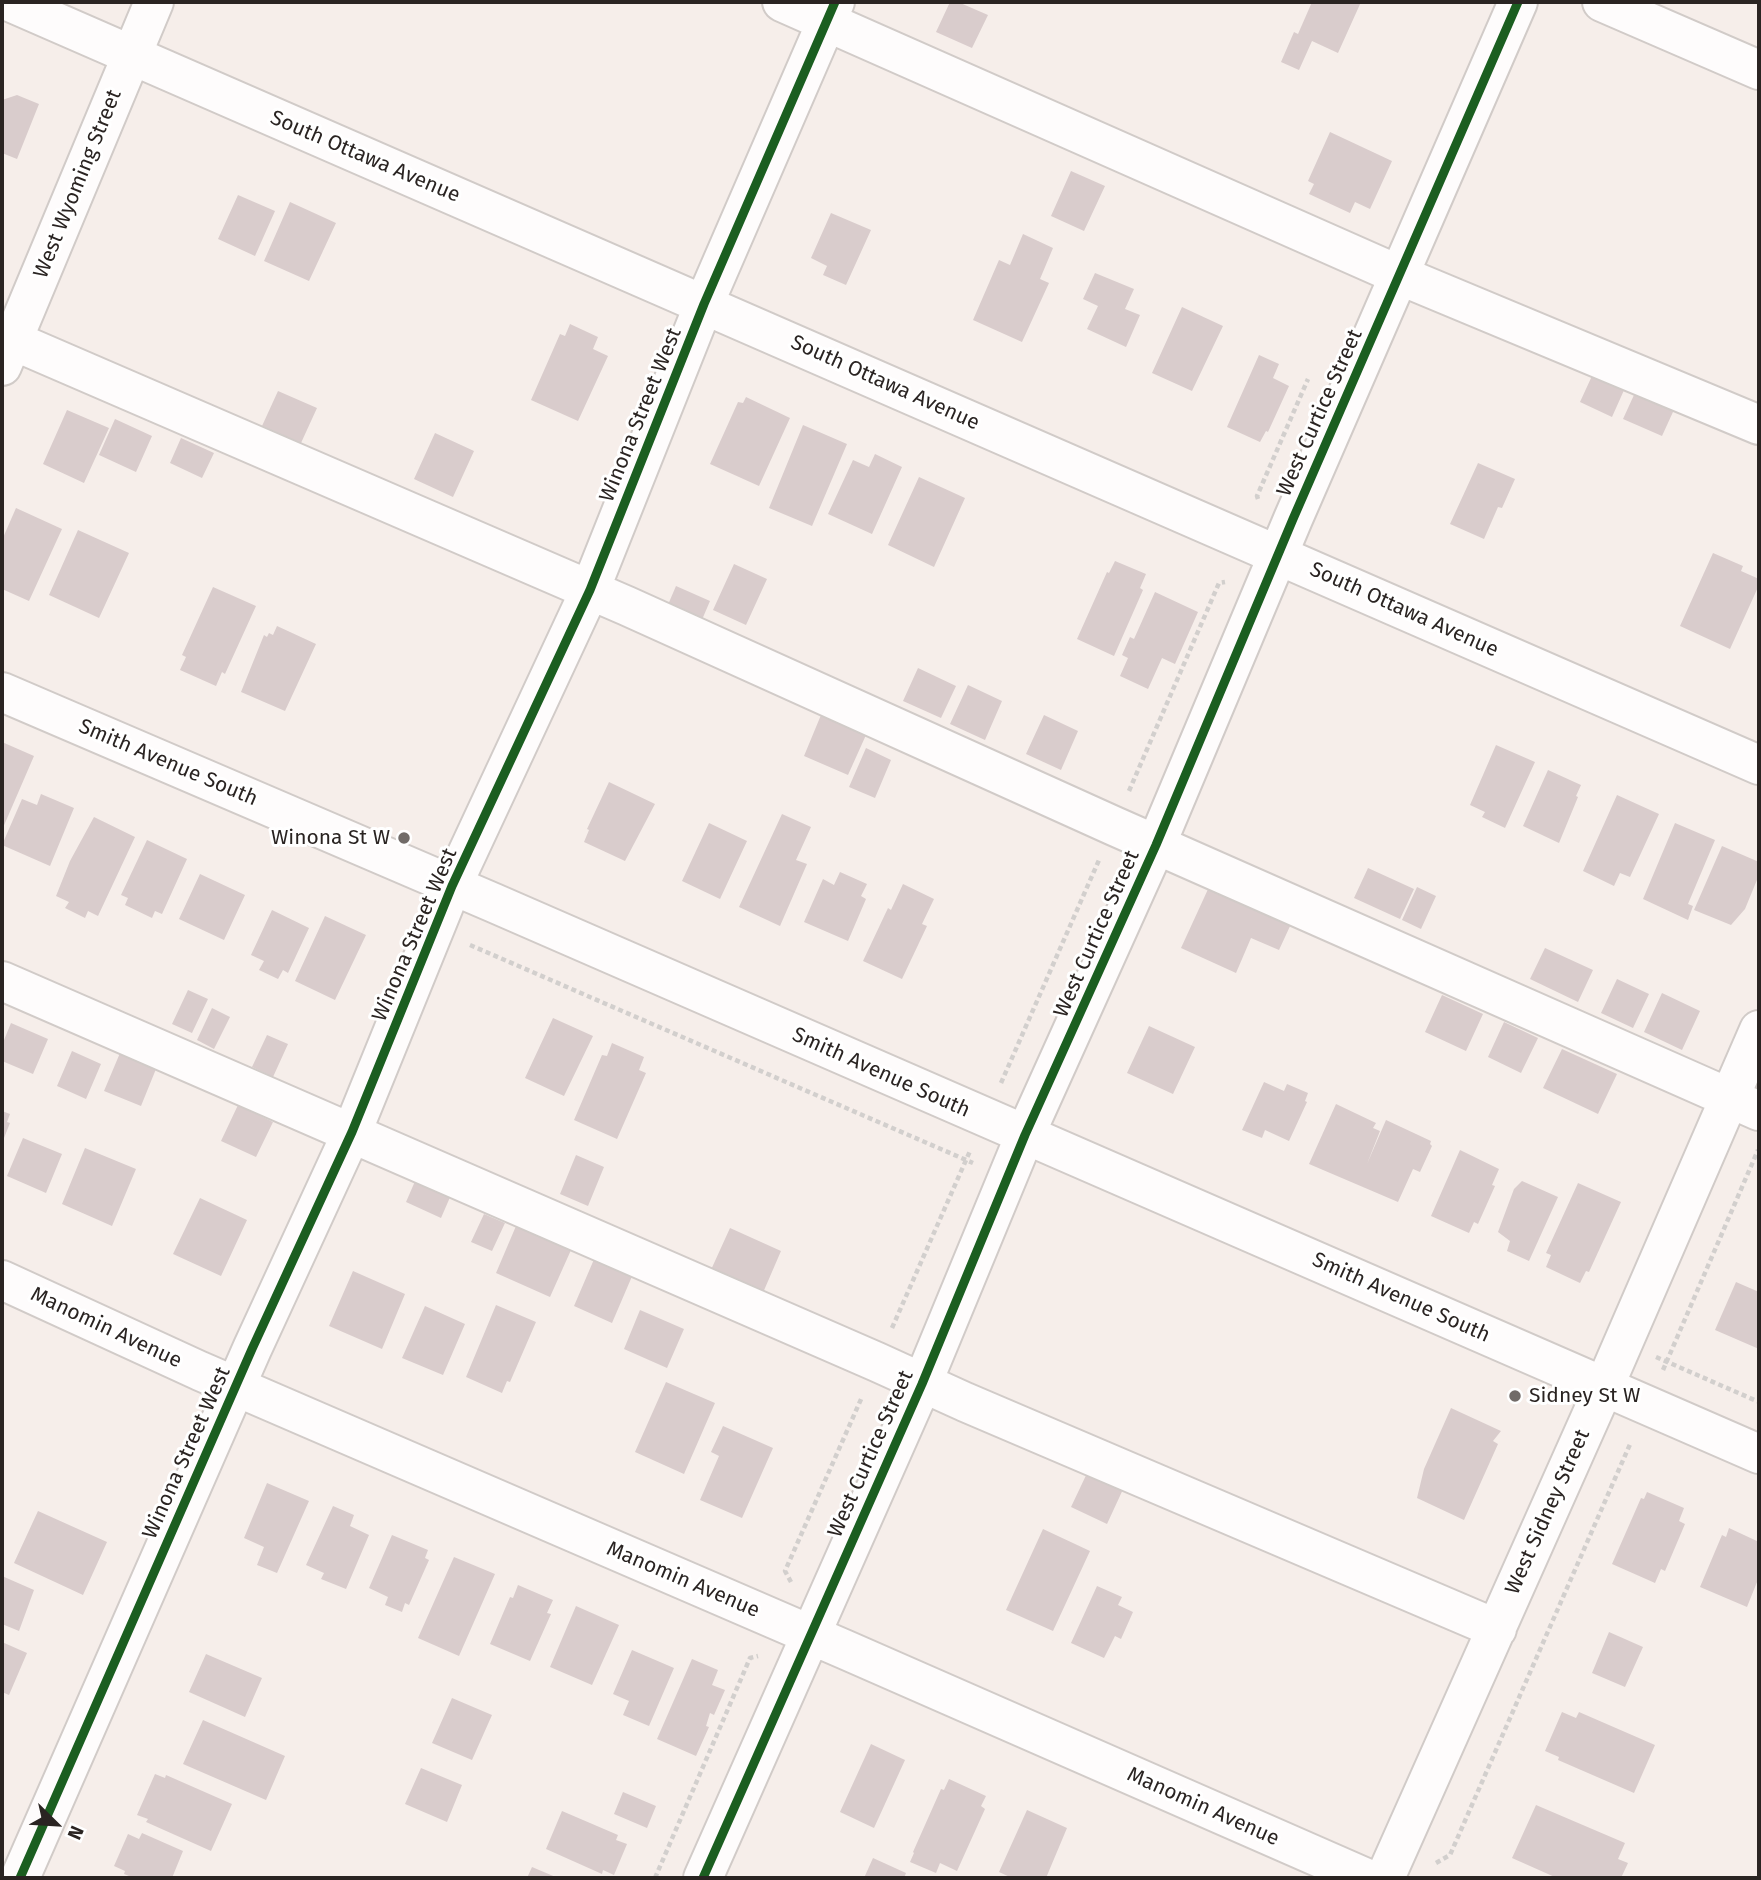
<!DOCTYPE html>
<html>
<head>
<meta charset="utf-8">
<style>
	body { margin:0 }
	#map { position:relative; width:1761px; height:1880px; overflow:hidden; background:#f6eeea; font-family:"Fira Sans",sans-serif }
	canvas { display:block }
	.frame { position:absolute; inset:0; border:4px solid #2a2422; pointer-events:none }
	.north { position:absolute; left:21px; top:1789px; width:70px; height:70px; -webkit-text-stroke:5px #fff; paint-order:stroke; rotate:114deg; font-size:19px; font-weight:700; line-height:28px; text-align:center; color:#2a2422 }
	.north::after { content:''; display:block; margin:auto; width:24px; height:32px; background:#2a2422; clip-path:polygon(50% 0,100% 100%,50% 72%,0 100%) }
</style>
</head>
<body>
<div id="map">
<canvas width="1761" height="1880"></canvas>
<div class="frame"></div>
<div class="north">N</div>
</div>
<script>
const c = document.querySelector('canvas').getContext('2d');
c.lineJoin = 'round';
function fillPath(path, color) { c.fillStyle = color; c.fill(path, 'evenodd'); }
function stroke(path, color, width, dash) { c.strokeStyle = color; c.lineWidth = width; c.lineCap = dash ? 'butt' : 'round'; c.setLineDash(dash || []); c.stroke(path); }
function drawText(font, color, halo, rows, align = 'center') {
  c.font = font + ' "Fira Sans",sans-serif'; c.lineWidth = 6; c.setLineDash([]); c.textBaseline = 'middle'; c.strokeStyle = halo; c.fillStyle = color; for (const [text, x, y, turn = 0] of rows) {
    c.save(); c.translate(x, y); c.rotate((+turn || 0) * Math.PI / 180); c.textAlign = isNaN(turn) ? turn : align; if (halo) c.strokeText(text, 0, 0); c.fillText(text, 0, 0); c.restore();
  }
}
fillPath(new Path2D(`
	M950,2H958L988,15L972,48L936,32Z
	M1312,2H1361L1338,53L1312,41L1299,70L1281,62L1294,32L1298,34Z
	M17,95L39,104L17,159L2,153V100Z
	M1330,132L1392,161L1370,209L1355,202L1350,213L1309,194L1314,184L1308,181Z
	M1071,171L1105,186L1084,231L1051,216Z
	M238,195L275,211L255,256L218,239Z
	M290,202L336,223L309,281L264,261Z
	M831,213L871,230L846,285L823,275L827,266L811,258Z
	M1023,234L1053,248L1040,279L1049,283L1022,342L973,320L999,260L1010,265Z
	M1095,273L1134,289L1125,309L1140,315L1126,347L1087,329L1098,306L1083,299Z
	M1182,307L1223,326L1192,391L1152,373Z
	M570,324L598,337L593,349L608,356L578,421L531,400L560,334L565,336Z
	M1259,355L1279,364L1273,378L1289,386L1268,432L1266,431L1260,442L1227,427Z
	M1597,365L1629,379L1612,417L1580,402Z
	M1639,384L1678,401L1662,436L1623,419Z
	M278,391L317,408L301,443L262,426Z
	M746,397L790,418L759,486L710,464L738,402L743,403Z
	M67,410L109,428L84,483L43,464Z
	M115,419L152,436L136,472L99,455Z
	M803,425L847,444L812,526L769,508Z
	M435,433L474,451L453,497L414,479Z
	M181,438L214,453L202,478L170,463Z
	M875,454L902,467L872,534L828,514L853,460L869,467Z
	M1478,463L1515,479L1502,508L1498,507L1484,539L1450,524Z
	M919,477L965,498L934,567L888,545Z
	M16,508L62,529L29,601L2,589V540Z
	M78,530L129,553L99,618L49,595Z
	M1713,553L1743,566L1741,571L1759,579V585L1730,649L1680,626Z
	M1115,561L1146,574L1140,588L1143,590L1114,656L1077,639L1107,572L1109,573Z
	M734,564L767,579L746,625L713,610Z
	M676,586L710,601L701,622L667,607Z
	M213,587L256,606L225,674L222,672L216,686L180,670L186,657L182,655Z
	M1155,592L1198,612L1175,664L1162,658L1148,689L1120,676L1128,658L1122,655L1130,637L1134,639Z
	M277,626L316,644L285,711L241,692L264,635L267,637L269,633L273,635Z
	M918,668L956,686L941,718L903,701Z
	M968,685L1002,701L985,740L950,724Z
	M821,715L866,735L848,775L804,756Z
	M1044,715L1078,731L1061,770L1026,754Z
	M2,742L34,756L2,830Z
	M1496,745L1535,762L1505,828L1482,817L1485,812L1470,805Z
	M866,748L891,760L875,798L849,787Z
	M1548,770L1581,785L1576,796L1578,797L1559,843L1523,826Z
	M609,782L655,804L625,861L584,842L589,830L587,829Z
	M41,794L74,808L50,866L2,845L22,799L37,805Z
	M1617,795L1659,814L1630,877L1620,873L1614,886L1583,871Z
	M782,814L811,827L796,860L807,864L780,926L739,907Z
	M94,817L135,837L98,916L88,911L85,918L65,908L69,902L56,896L70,861Z
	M709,823L747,841L720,899L682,881Z
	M1675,823L1715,840L1688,904L1693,906L1688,920L1643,899Z
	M147,840L187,859L162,914L155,911L152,918L125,905L128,898L121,895Z
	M1722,846L1759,862V875L1745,909L1731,925L1694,910Z
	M1368,868L1414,889L1400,919L1354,898Z
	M840,872L867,884L861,896L866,899L848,941L804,922L823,879L834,885Z
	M200,874L245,895L224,940L179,919Z
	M903,884L934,899L922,924L927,926L902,979L863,961L888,908L891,910Z
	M1209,887L1291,924L1279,950L1251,938L1236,973L1181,948Z
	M1417,887L1436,896L1421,929L1402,920Z
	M272,910L309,928L288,973L283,970L278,979L259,970L264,961L251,955Z
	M325,916L366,935L335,1000L295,981Z
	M1545,948L1593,970L1578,1002L1530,979Z
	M1617,979L1649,994L1633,1028L1601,1013Z
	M188,990L208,999L192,1033L172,1024Z
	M1662,993L1700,1011L1682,1050L1644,1032Z
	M1442,995L1483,1014L1466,1051L1425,1032Z
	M212,1008L230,1017L214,1049L197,1040Z
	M553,1018L593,1036L564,1096L525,1078Z
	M1504,1022L1538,1038L1521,1073L1488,1057Z
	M11,1023L48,1039L33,1074L2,1061V1045Z
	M1149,1026L1195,1047L1173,1094L1127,1073Z
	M267,1035L288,1044L273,1077L252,1067Z
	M612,1043L644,1057L639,1070L646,1073L617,1139L574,1120L602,1055L607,1056Z
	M1562,1049L1617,1074L1598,1114L1543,1088Z
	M72,1051L101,1064L86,1099L57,1086Z
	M120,1053L156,1069L141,1106L104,1091Z
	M1264,1082L1284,1091L1287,1084L1308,1093L1305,1101L1307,1102L1289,1141L1265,1130L1262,1138L1242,1130Z
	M1336,1104L1376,1123L1373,1128L1380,1131L1367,1164L1386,1120L1431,1141L1430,1144L1432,1146L1420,1172L1413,1169L1398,1202L1309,1164Z
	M238,1105L273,1122L256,1157L221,1141Z
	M2,1111L10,1114L7,1122L10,1123L2,1143Z
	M23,1138L62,1154L46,1193L7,1176Z
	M85,1148L136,1169L112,1226L62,1204Z
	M1460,1150L1499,1169L1492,1185L1495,1186L1478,1224L1474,1222L1469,1233L1431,1216Z
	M576,1155L604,1167L588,1206L560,1194Z
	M416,1179L451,1195L441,1218L406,1202Z
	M1522,1181L1558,1197L1529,1261L1507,1251L1510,1241L1498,1232L1514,1189Z
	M1578,1183L1621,1202L1589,1272L1586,1271L1580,1283L1546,1267L1551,1255L1546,1253Z
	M200,1198L247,1220L221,1276L173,1254Z
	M484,1214L505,1223L492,1251L471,1242Z
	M516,1226L571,1250L550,1297L496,1273Z
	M730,1228L781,1251L762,1295L710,1272Z
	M595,1257L633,1274L612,1323L574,1306Z
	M353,1271L405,1294L382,1349L329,1326Z
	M1736,1282L1759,1292V1349L1715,1330Z
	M496,1305L536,1322L510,1382L507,1381L502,1393L466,1377Z
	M425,1306L465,1324L443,1375L402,1358Z
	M640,1310L684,1329L667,1368L624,1349Z
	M666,1382L715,1403L684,1474L635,1452Z
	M1451,1408L1501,1431L1493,1441L1498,1444L1464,1520L1417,1498L1424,1469Z
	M723,1426L773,1448L742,1518L700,1500L719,1456L711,1452Z
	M1089,1469L1125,1485L1107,1524L1071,1507Z
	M267,1483L309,1501L277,1573L257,1565L264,1547L244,1538Z
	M1647,1492L1684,1508L1679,1521L1685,1524L1665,1571L1661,1569L1655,1583L1612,1564L1641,1498L1644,1499Z
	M333,1506L354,1515L350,1526L369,1535L346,1589L321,1579L324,1573L306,1565Z
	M38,1511L107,1542L83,1595L14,1563Z
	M1729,1528L1759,1542V1577L1747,1607L1700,1587L1722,1535L1726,1537Z
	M1043,1529L1090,1551L1053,1631L1006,1610Z
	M392,1535L428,1550L425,1558L429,1560L409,1605L405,1603L402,1612L385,1605L388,1597L369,1588Z
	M454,1557L495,1574L459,1656L418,1638Z
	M2,1576L34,1590L19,1631L2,1624Z
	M518,1585L553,1600L547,1613L551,1614L530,1661L490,1644L510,1597L513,1598Z
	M1097,1586L1122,1597L1118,1605L1133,1612L1121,1639L1115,1636L1104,1658L1071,1643Z
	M576,1606L619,1625L592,1685L550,1667Z
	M1609,1632L1643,1647L1625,1687L1592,1673Z
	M2,1642L27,1653L9,1695L2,1692Z
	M632,1650L674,1668L649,1726L623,1715L629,1701L613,1694Z
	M206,1654L262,1678L245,1717L189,1692Z
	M692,1659L718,1670L712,1685L725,1690L714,1715L710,1713L706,1726L709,1727L696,1756L657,1739Z
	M452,1698L492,1715L472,1760L432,1743Z
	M1562,1712L1576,1718L1579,1712L1655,1745L1634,1793L1558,1760L1559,1757L1545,1751Z
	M203,1720L285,1756L266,1800L183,1764Z
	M871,1744L905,1760L874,1828L840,1812Z
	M421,1768L462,1785L447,1822L405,1804Z
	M155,1774L165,1778L166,1775L232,1804L211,1851L146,1822L148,1819L137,1815Z
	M949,1779L986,1796L981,1806L985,1809L957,1871L940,1863L936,1873L910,1862L914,1853L913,1852L941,1789L944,1790Z
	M623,1792L656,1806L647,1828L614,1814Z
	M1536,1805L1625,1843L1618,1859L1628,1863L1621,1878H1557L1512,1858Z
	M1027,1810L1067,1828L1046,1878H1012L999,1872Z
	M562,1811L618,1835L616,1840L627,1844L614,1875L603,1870L602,1874L546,1849Z
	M142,1833L183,1851L172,1878H134L124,1874L125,1871L114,1866L128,1834L139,1839Z
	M873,1858L906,1873L904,1878H864Z
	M532,1867L558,1878H527Z`), '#d9cccc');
const minor = new Path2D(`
	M10,2L1759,765
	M782,2L1399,275L1759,425
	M1602,2L1759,70
	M14,341L627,606L1114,826L1759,1111
	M2,366L154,2
	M2,981L877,1362L965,1402L1497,1629
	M2,1280L200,1371L846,1650L1366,1878
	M20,1878L252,1349L352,1132L452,886L590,590L704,304L835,2
	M703,1878L922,1384L1025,1135L1156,845L1293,519L1518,2
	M1385,1878L1604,1387L1759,1030`);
const major = new Path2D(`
	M2,692L494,903L1759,1454`);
stroke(minor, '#d1cbc8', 42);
stroke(major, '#d1cbc8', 42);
stroke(new Path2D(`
	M1258,499L1257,496L1308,379
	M1129,791L1219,583L1225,582
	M470,945L973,1163
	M1001,1083L1099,860
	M892,1328L970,1151
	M1656,1357L1759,1402
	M1663,1370L1758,1150
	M791,1582L785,1571L862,1397
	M1436,1863L1450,1855L1631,1442
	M655,1878L750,1658L758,1656`), '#d2cfcd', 4.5, [5, 3.5]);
stroke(minor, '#fefcfc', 38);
stroke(major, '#fefcfc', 38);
stroke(new Path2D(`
	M20,1878L252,1349L352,1132L452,886L590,590L704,304L835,2
	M703,1878L922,1384L1025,1135L1156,845L1293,519L1518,2`), '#1b5e20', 9);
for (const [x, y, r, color] of [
	[404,838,7,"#716b68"],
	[1515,1396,7,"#716b68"]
]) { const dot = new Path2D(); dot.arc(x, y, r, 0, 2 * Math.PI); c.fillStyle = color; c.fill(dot); stroke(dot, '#fff', 2.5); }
drawText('21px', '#2a2422', '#fff', [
	["South Ottawa Avenue",365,157,23],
	["West Wyoming Street",78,184,-68],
	["South Ottawa Avenue",885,383,24],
	["West Curtice Street",1320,413,-66],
	["Winona Street West",641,415,-68],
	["South Ottawa Avenue",1404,610,24],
	["Smith Avenue South",168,763,23],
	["West Curtice Street",1097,934,-66],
	["Winona Street West",415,935,-67],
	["Smith Avenue South",881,1073,24],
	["Smith Avenue South",1401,1298,24],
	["Manomin Avenue",106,1328,25],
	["Winona Street West",187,1453,-66],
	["West Curtice Street",871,1454,-66],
	["West Sidney Street",1548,1512,-66],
	["Manomin Avenue",683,1580,23],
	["Manomin Avenue",1203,1807,24]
]);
drawText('21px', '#2a2422', '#fff', [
	["Winona St W",390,838],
	["Sidney St W",1529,1396,"left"]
], 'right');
</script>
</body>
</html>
